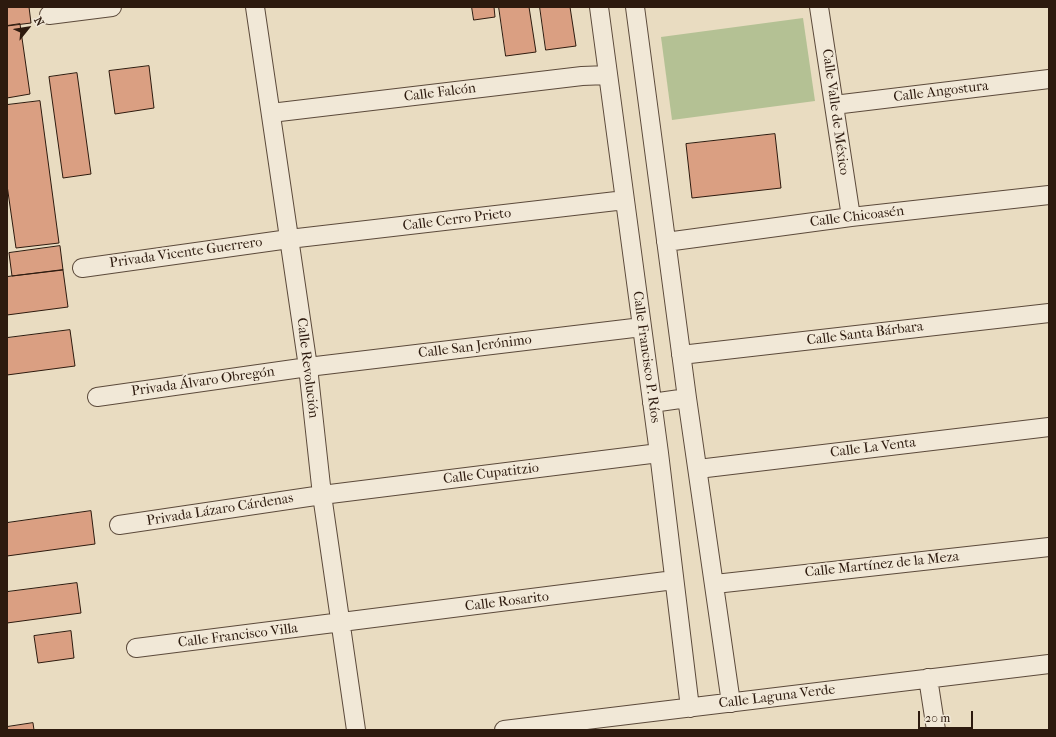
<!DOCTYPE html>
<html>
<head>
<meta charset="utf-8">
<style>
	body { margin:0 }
	#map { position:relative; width:1056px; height:737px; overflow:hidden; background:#e9dcc1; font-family:"IM FELL French Canon",serif }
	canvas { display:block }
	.frame { position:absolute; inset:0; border:8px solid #2d1a0e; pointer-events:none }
	.north { position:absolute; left:8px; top:8px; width:40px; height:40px; -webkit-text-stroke:3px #f1e8d7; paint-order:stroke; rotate:60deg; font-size:11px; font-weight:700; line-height:16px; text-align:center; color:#2d1a0e }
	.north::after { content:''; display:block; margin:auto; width:14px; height:18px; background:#2d1a0e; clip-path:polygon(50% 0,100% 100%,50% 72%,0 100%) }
	.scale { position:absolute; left:918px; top:711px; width:55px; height:18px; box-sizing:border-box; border:2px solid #2d1a0e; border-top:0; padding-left:5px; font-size:12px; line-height:14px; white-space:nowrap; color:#2d1a0e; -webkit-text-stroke:3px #f1e8d7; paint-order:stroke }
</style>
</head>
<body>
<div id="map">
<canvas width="1056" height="737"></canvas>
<div class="frame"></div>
<div class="north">N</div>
<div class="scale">20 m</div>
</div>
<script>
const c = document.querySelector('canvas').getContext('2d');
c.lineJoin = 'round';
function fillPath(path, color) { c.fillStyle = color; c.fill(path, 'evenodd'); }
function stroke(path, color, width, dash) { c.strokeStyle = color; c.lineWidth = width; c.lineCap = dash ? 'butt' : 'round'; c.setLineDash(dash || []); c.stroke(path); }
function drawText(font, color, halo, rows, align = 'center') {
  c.font = font + ' "IM FELL French Canon",serif'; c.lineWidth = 4; c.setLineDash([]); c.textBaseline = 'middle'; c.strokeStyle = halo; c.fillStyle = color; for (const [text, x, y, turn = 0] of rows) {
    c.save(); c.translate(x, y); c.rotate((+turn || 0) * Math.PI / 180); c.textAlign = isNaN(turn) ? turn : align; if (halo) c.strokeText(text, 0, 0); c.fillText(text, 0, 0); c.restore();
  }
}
fillPath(new Path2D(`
	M803,18L815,101L672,120L661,37Z`), '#b4c194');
const building = new Path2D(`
	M7,7H29L31,23L7,26Z
	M472,7H494L495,17L474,20Z
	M499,7H529L536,52L506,56Z
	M540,7H570L576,46L546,50Z
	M20,24L30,94L7,98V26Z
	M149,66L154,108L115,114L109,71Z
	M77,73L91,174L63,178L49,77Z
	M40,101L59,243L16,248L7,185V105Z
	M775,134L781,188L692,198L686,144Z
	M60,246L63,270L12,276L9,253Z
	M63,270L68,307L7,315V277Z
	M70,330L75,366L7,375V338Z
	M91,511L95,544L7,556V523Z
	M77,583L81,613L7,623V592Z
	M71,631L74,658L38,663L34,636Z
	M33,723L34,730H7V727Z`);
fillPath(building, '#da9f82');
stroke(building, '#2d1a0e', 1);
const street = new Path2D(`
	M255,7L308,367L322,495L356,730
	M599,7L659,453L690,708
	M635,7L687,398L731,703
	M819,7L851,217
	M49,15L112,7
	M834,105L1049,79
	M271,113L582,76L608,75
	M666,242L851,217L1049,195
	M82,268L289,239L625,200
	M681,355L1049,313
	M97,397L308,367L642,327
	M652,403L687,398
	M698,469L1049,427
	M119,525L322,495L659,453
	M715,584L1049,547
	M136,648L674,580
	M928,678L936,730
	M504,730L1049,664`);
stroke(street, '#5c4a3b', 20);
stroke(street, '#f1e8d7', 18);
drawText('14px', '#2d1a0e', '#f1e8d7', [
	["Calle Angostura",941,92,-7],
	["Calle Falcón",440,93,-7],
	["Calle Valle de México",835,112,82],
	["Calle Chicoasén",857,217,-7],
	["Calle Cerro Prieto",457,220,-7],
	["Privada Vicente Guerrero",186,253,-8],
	["Calle Santa Bárbara",865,334,-7],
	["Calle San Jerónimo",475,347,-7],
	["Calle Francisco P. Ríos",646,357,82],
	["Calle Revolución",307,368,83],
	["Privada Álvaro Obregón",203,382,-8],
	["Calle La Venta",873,448,-7],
	["Calle Cupatitzio",491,474,-7],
	["Privada Lázaro Cárdenas",220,510,-9],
	["Calle Martínez de la Meza",882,565,-6],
	["Calle Rosarito",507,602,-7],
	["Calle Francisco Villa",238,636,-7],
	["Calle Laguna Verde",777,697,-7]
]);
</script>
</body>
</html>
